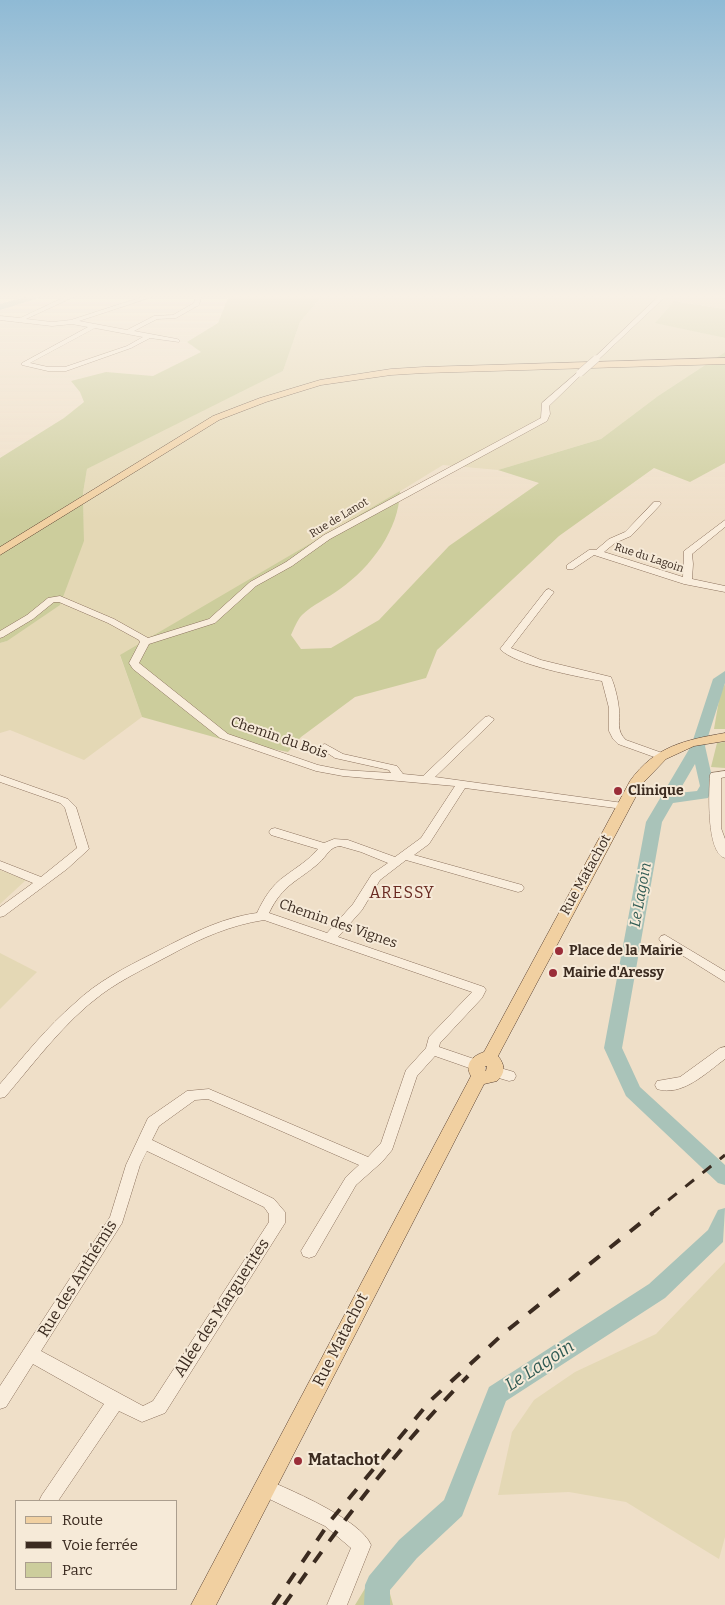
<!DOCTYPE html>
<html>
<head>
<meta charset="utf-8">
<style>
	body { margin:0 }
	#map { position:relative; width:725px; height:1605px; overflow:hidden; background:#efdfc8; font-family:Bitter,serif }
	canvas { display:block }
	.legend { position:absolute; left:15px; top:1500px; width:162px; height:90px; box-sizing:border-box; background:#f6ead8; border:1px solid #ab9e8e; margin:0; padding:6px 9px; list-style:none; font-size:15px; color:#3b2b20 }
	.legend li { display:flex; align-items:center; gap:10px; height:25px }
	.legend b { width:25px; border:1px solid #ab9e8e }
</style>
</head>
<body>
<div id="map">
<canvas width="725" height="1605"></canvas>
<ul class="legend">
<li><b style="height:6px;background:#f1d0a1"></b>Route</li>
<li><b style="height:6px;background:#3b2b20"></b>Voie ferrée</li>
<li><b style="height:14px;background:#cccd9c"></b>Parc</li>
</ul>
</div>
<script>
const c = document.querySelector('canvas').getContext('2d');
c.lineJoin = 'round';
function fillPath(path, color) { c.fillStyle = color; c.fill(path, 'evenodd'); }
function stroke(path, color, width, dash) { c.strokeStyle = color; c.lineWidth = width; c.lineCap = dash ? 'butt' : 'round'; c.setLineDash(dash || []); c.stroke(path); }
function drawText(font, color, halo, rows, align = 'center') {
  c.font = font + ' Bitter,serif'; c.lineWidth = 4; c.setLineDash([]); c.textBaseline = 'middle'; c.strokeStyle = halo; c.fillStyle = color; for (const [text, x, y, turn = 0] of rows) {
    c.save(); c.translate(x, y); c.rotate((+turn || 0) * Math.PI / 180); c.textAlign = isNaN(turn) ? turn : align; if (halo) c.strokeText(text, 0, 0); c.fillText(text, 0, 0); c.restore();
  }
}
fillPath(new Path2D(`
	M323,295H725V309L674,301L656,322L725,338V352L658,396L601,439L498,470L443,465L317,542L120,656L142,717L84,760L10,730L0,733V643L7,641L84,541L83,493L87,469L283,371L300,322Z
	M0,870L26,880L0,904Z
	M0,953L37,972L0,1009Z
	M725,1262V1537L719,1559L626,1502L569,1492L498,1495L512,1432L534,1400L575,1372L656,1334Z`), '#e4d8b5');
fillPath(new Path2D(`
	M229,295H323L300,322L283,371L87,469L83,493L84,541L60,605L7,641L0,643V458L64,418L84,402L80,392L71,381L106,372L153,376L201,352L187,342L218,323Z
	M674,301L725,309V338L655,323Z
	M725,352V463L690,482L654,468L559,536L437,650L426,678L355,697L301,737L288,752L221,739L142,717L120,655L400,491C399,530 371,567 340,589C328,598 312,605 302,615C297,620 294,629 291,635L301,649L331,648L379,620L449,546L539,483L498,470L601,439L658,396Z
	M725,684V729H714L720,694Z
	M725,742V768L711,767L717,743Z
	M375,1572L389,1590L393,1605H355Z`), '#cccd9c');
fillPath(new Path2D(`
	M33,295H48L0,310V304Z
	M725,671V683L705,746L714,786L708,798L673,803L662,822L622,1048L640,1087L725,1165V1185L718,1183L626,1096L604,1048L646,822L691,746L713,679ZM695,764L700,786L697,791L678,793Z
	M725,1208L723,1242L665,1298L506,1401L462,1516L417,1558L390,1590V1605H364L365,1585L369,1576L399,1540L444,1500L489,1387L649,1284L708,1230L718,1210Z`), '#a9c3b9');
const minor = new Path2D(`
	M69,295H78L26,319L52,322L71,320L148,295H158L79,321L127,330L154,316L173,315L194,303L196,295H202L199,305L176,318L157,319L134,331L177,339L179,340V342L150,338L131,348L66,371H48L22,365V363L88,327L72,324L52,326L0,320V316L20,318ZM95,328L143,337L127,346L65,367H48L30,363Z
	M660,295H667L598,360H594V358Z
	M578,372L583,373L549,406L550,414L547,421L330,539L292,566L256,586L215,623L149,644L139,663L228,734L318,765L343,770L391,773L389,770L335,758L321,749L320,747L321,745L325,744L343,754L397,766L403,774L423,776L485,717L489,716L494,719L493,721L435,777L623,803L629,806L623,809L465,788L429,844L414,855L522,885L524,888L522,891L518,892L406,860L380,880L362,910L338,937L484,987L486,990L482,998L440,1043L439,1047L480,1061L482,1065L480,1069L475,1070L435,1056L417,1076L392,1150L382,1162L356,1185L315,1256L309,1258L303,1256L301,1251L346,1177L359,1165L208,1099L195,1100L159,1126L152,1140L274,1199L285,1212V1223L165,1413L142,1422L119,1411L58,1501H39L42,1495L104,1404L33,1364L6,1407L0,1409V1386L110,1217L126,1165L148,1118L187,1091L209,1089L368,1157L381,1143L406,1070L426,1048L429,1037L472,992L264,920C231,925 201,938 172,954C148,967 124,978 102,994C64,1022 35,1062 5,1097L0,1098V1084C24,1056 47,1027 75,1003C97,982 124,968 152,954C185,937 219,918 257,913C264,898 272,885 285,876C297,867 309,860 318,849L271,835L269,832L271,829L275,828L324,843L334,839L348,840L395,857L421,838L455,786L343,776L316,771L220,738L133,669L129,663L140,642L139,640L108,623L59,602H54L33,619L3,637L0,638V631L27,615L48,598L60,596L114,619L148,638L209,619L250,582L286,562L324,535L541,418L542,403ZM340,846L361,852L388,863L372,874L353,904L327,933L269,913C283,884 297,882 319,863C327,856 329,847 340,846ZM147,1151L264,1207L269,1214V1222L153,1401L143,1406L41,1351L122,1223L140,1165Z
	M654,502H660L661,504L631,536L615,543L604,552L683,577L684,551L725,520V527L692,554L693,564L692,579L725,586V592L684,584L594,555L573,569H567V565L589,550H596L609,539L625,532Z
	M549,589L554,592L511,648L541,660L611,677C615,686 618,699 619,709C620,721 616,731 626,740L665,754L666,756L665,758H657L618,744L613,739L609,731V708L602,681C579,677 515,665 500,649L546,590Z
	M725,771V777L721,778V828L725,839V858C706,853 709,791 710,775L711,773Z
	M0,775L68,799L76,807L89,849L67,869L4,916L0,917V907L33,883L0,869V861L41,877L77,848L65,808L60,803L0,782Z
	M665,935L725,971V982L661,942L659,939L661,936Z
	M725,1047V1059C706,1073 682,1097 657,1089L655,1085L657,1081L680,1077L720,1048Z
	M497,1067L514,1072L516,1076L514,1080L509,1081L492,1076L490,1072L492,1068Z
	M265,1479C291,1490 361,1520 371,1545L347,1605H327L351,1548L325,1526L259,1494L256,1488L259,1482Z`);
const major = new Path2D(`
	M725,358V364L424,373L391,375L321,385L266,402L219,420L0,555V547L213,416L260,398L320,380L391,369L424,367Z
	M725,733V741L694,746L666,759L643,783L498,1056C505,1065 506,1073 497,1081L484,1084L216,1605H191L471,1076C464,1064 472,1056 484,1052L630,781C655,746 685,740 725,733ZM485,1066H487L486,1071L485,1070Z`);
stroke(minor, '#8b715d', 1);
stroke(major, '#594031', 1);
fillPath(minor, '#f9eddc');
fillPath(major, '#f1d0a1');
stroke(new Path2D(`
	M651,1214L725,1155`), '#3b2b20', 3, [11, 11]);
stroke(new Path2D(`
	M273,1605L331,1520L431,1400L504,1333L653,1213
	M284,1605C340,1524 399,1446 468,1376`), '#3b2b20', 4, [13, 13]);
const minorBridge = new Path2D(`
	M580,373L596,359`);
stroke(minorBridge, '#8b715d', 8, []);
stroke(minorBridge, '#f9eddc', 7);
const sky = c.createLinearGradient(0, 0, 0, 520);
sky.addColorStop(0, '#8fbad5');
sky.addColorStop(0.57, '#f8f1e6');
sky.addColorStop(1, '#f8f1e600');
c.fillStyle = sky;
c.fillRect(0, 0, 725, 520);
for (const [x, y, r, color] of [
	[618,791,5,"#9a2d38"],
	[559,951,5,"#9a2d38"],
	[553,973,5,"#9a2d38"],
	[298,1461,5,"#9a2d38"]
]) { const dot = new Path2D(); dot.arc(x, y, r, 0, 2 * Math.PI); c.fillStyle = color; c.fill(dot); stroke(dot, '#f6ead8', 2); }
drawText('11px', '#3b2b20', '#f6ead8', [
	["Rue de Lanot",339,518,-31],
	["Rue du Lagoin",649,558,18]
]);
drawText('14px', '#3b2b20', '#f6ead8', [
	["Chemin du Bois",279,738,19],
	["Rue Matachot",586,875,-61],
	["Chemin des Vignes",338,924,19]
]);
drawText('bold 14px', '#3b2b20', '#f6ead8', [
	["Clinique",628,791],
	["Place de la Mairie",569,951],
	["Mairie d'Aressy",563,973]
], 'left');
drawText('italic 15px', '#305b54', '#f6ead8', [
	["Le Lagoin",641,895,-80]
]);
c.letterSpacing = '1px';
drawText('16px', '#682820', '#f6ead8', [
	["ARESSY",402,894]
]);
c.letterSpacing = '0px';
drawText('16px', '#3b2b20', '#f6ead8', [
	["Rue des Anthémis",78,1279,-58],
	["Allée des Marguerites",222,1308,-57],
	["Rue Matachot",341,1340,-63]
]);
drawText('bold 16px', '#3b2b20', '#f6ead8', [
	["Matachot",308,1461]
], 'left');
drawText('italic 18px', '#305b54', '#f6ead8', [
	["Le Lagoin",540,1366,-33]
]);
</script>
</body>
</html>
